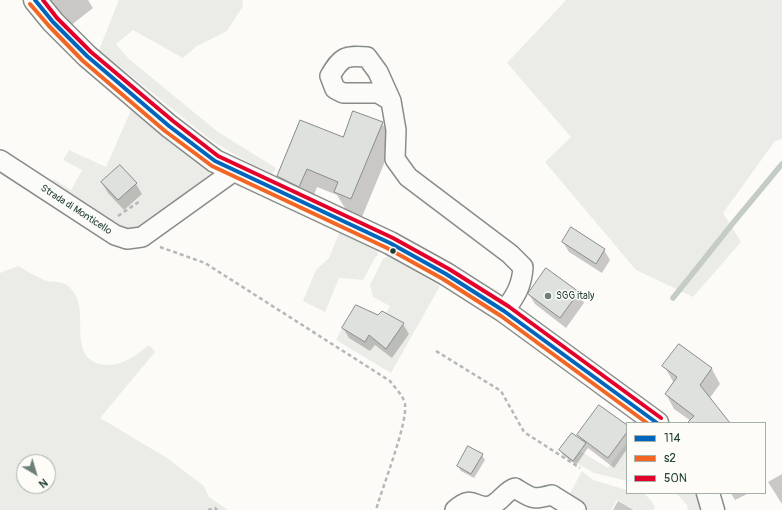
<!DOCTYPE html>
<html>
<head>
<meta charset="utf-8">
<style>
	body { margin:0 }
	#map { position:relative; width:782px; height:510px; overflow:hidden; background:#fcfbf8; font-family:Pangolin,sans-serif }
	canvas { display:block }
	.legend { position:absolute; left:626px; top:422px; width:140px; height:72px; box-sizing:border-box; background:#fdfcf7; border:1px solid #a4b0a9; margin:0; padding:5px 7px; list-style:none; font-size:12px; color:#1f3d34 }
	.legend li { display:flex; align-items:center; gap:8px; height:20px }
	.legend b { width:20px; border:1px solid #a4b0a9 }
	.north { position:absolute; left:16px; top:454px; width:40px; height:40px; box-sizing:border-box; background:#fdfcf7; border:1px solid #a4b0a9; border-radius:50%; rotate:142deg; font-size:11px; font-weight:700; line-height:16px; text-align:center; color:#1f3d34 }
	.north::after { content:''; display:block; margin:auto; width:14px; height:18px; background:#6c8079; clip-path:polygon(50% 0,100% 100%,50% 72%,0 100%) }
</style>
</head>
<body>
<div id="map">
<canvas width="782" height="510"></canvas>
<ul class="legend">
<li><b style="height:5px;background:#0065bd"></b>114</li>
<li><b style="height:5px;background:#f26522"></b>s2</li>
<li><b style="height:5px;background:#e4002b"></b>50N</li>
</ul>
<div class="north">N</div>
</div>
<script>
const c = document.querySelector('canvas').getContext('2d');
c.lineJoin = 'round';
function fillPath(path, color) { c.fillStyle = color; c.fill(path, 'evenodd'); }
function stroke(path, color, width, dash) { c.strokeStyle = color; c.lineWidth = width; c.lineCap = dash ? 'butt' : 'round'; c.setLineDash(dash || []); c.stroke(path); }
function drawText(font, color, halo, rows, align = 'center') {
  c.font = font + ' Pangolin,sans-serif'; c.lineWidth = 3; c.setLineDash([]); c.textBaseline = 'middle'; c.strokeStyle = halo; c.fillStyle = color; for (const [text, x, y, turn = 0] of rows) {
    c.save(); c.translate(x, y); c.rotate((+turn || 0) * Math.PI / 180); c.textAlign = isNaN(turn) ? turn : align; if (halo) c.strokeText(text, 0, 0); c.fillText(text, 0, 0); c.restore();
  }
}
fillPath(new Path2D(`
	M119,0H242L243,6L227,31L197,46L183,58L133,30L116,44L129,59L218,132L276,168L271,176L212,141L99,50Z
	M566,0H782V139L775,141L723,213L741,242L693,297L636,270L545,162L571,137L507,63Z
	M132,108L219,176L157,218L154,215L145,221L147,224L129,235L45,184L50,180H55L71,190L82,170L63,160L69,150L106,167Z
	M340,231L377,249L378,256H376L363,280L339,278L325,312L303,301L316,270L329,258Z
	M388,256L440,286L391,373L336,340L342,328L364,342L369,335L386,349L404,323L386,313L390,306L373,297L370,285L383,259Z
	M18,266C26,270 34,276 42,279C54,285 61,277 72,290C91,311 66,355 100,364C119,369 135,356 149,345L155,352L100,418L167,458L204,486L209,497L228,510H0V273ZM24,462H48V486H24Z
	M627,442V481L594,473L573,461L580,451L608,468Z
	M582,471L593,480L627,490V493H643L650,499L655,507L654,510H636L617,500L611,510H585L568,497Z
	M676,493H696L701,510H688L687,505Z`), '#ebece8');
fillPath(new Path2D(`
	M50,0H88L93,8L70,26Z
	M382,123L393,142L362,217L346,210L337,195L317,187L310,205L289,195L279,176L343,139Z
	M102,183L136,184L142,194L124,210L108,193Z
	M572,229L604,250L610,260L602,273L569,252L563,242Z
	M546,269L579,293L584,303L566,328L535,304L529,294Z
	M378,316L403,324L409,334L392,358L375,345L370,351L349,338L343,328Z
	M679,345L712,369L720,384L709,399L728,423H688L691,421L674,409L666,394L674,383L664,366Z
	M627,427V449L614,468L588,448L576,465L563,455L560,450L582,441L579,436Z
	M482,455L485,460L474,478L461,471L458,466Z
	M782,474V504L768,482Z
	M731,493H749L735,500Z
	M618,501L634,510H613Z`), '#0003');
stroke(new Path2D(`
	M673,298L733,223L782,164`), '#c5ccc6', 5.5);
const building = new Path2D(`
	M353,111L383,122L351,199L334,192L338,182L307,169L299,187L277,176L300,120L343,137Z
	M120,165L137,183L118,200L101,182Z
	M571,227L605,249L596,264L562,242Z
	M546,268L579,292L560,318L528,294Z
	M356,305L378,315L382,311L404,323L386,349L369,335L365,342L342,328Z
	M679,344L712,368L700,385L730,423H687L694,416L665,394L677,377L662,366Z
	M599,405L627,425V432L608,458L577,435Z
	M572,433L586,443L573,461L559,450Z
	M468,446L483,454L471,474L457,466Z`);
fillPath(building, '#dfe1de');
stroke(building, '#888d8a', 1);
const minor = new Path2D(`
	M391,101L378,93H343L335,89L330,76C341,57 345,55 367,57L378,72L391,101L396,130L395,159L408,177L510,254L523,267C522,286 515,297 504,311
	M0,160L115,235L127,239L142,237L234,171
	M455,510C474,493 474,510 490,506C500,503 505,491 515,488C533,499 532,500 552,495L576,510`);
const major = new Path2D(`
	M35,0L53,22L87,56L169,126L215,161L390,243L446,274L504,311L657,423
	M708,493L713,510`);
stroke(minor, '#888d8a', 22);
stroke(major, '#888d8a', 25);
stroke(new Path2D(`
	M118,216L140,201
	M160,247L205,263L390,381C395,388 403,395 405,404C408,423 382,488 376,510
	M436,351L501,391L524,432L580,468
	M208,510L215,508L217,510`), '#b5b8b6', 2.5, [4, 3]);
stroke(minor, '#fbfbf9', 19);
stroke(major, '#fbfbf9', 22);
stroke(new Path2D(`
	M35,0L53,22L87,56L169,126L215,161L390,243L446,274L504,311L657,423`), '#0065bd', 4);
stroke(new Path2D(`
	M30,4L49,26L83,61L165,131L212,166L387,248L443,279L501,316L647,423`), '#f26522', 4);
stroke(new Path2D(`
	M43,0L57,18L91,52L173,121L218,156L393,238L449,269L508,306L661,418`), '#e4002b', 4);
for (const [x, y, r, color] of [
	[393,251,3.5,"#1f3d34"],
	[548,296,4,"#6c8079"]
]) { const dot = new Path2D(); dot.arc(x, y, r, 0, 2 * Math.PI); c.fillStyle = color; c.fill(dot); stroke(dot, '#fdfcf7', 1.5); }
drawText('10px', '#1f3d34', '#fdfcf7', [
	["Strada di Monticello",76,210,33]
]);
drawText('10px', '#1f3d34', '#fdfcf7', [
	["SGG italy",556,296]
], 'left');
</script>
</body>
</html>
